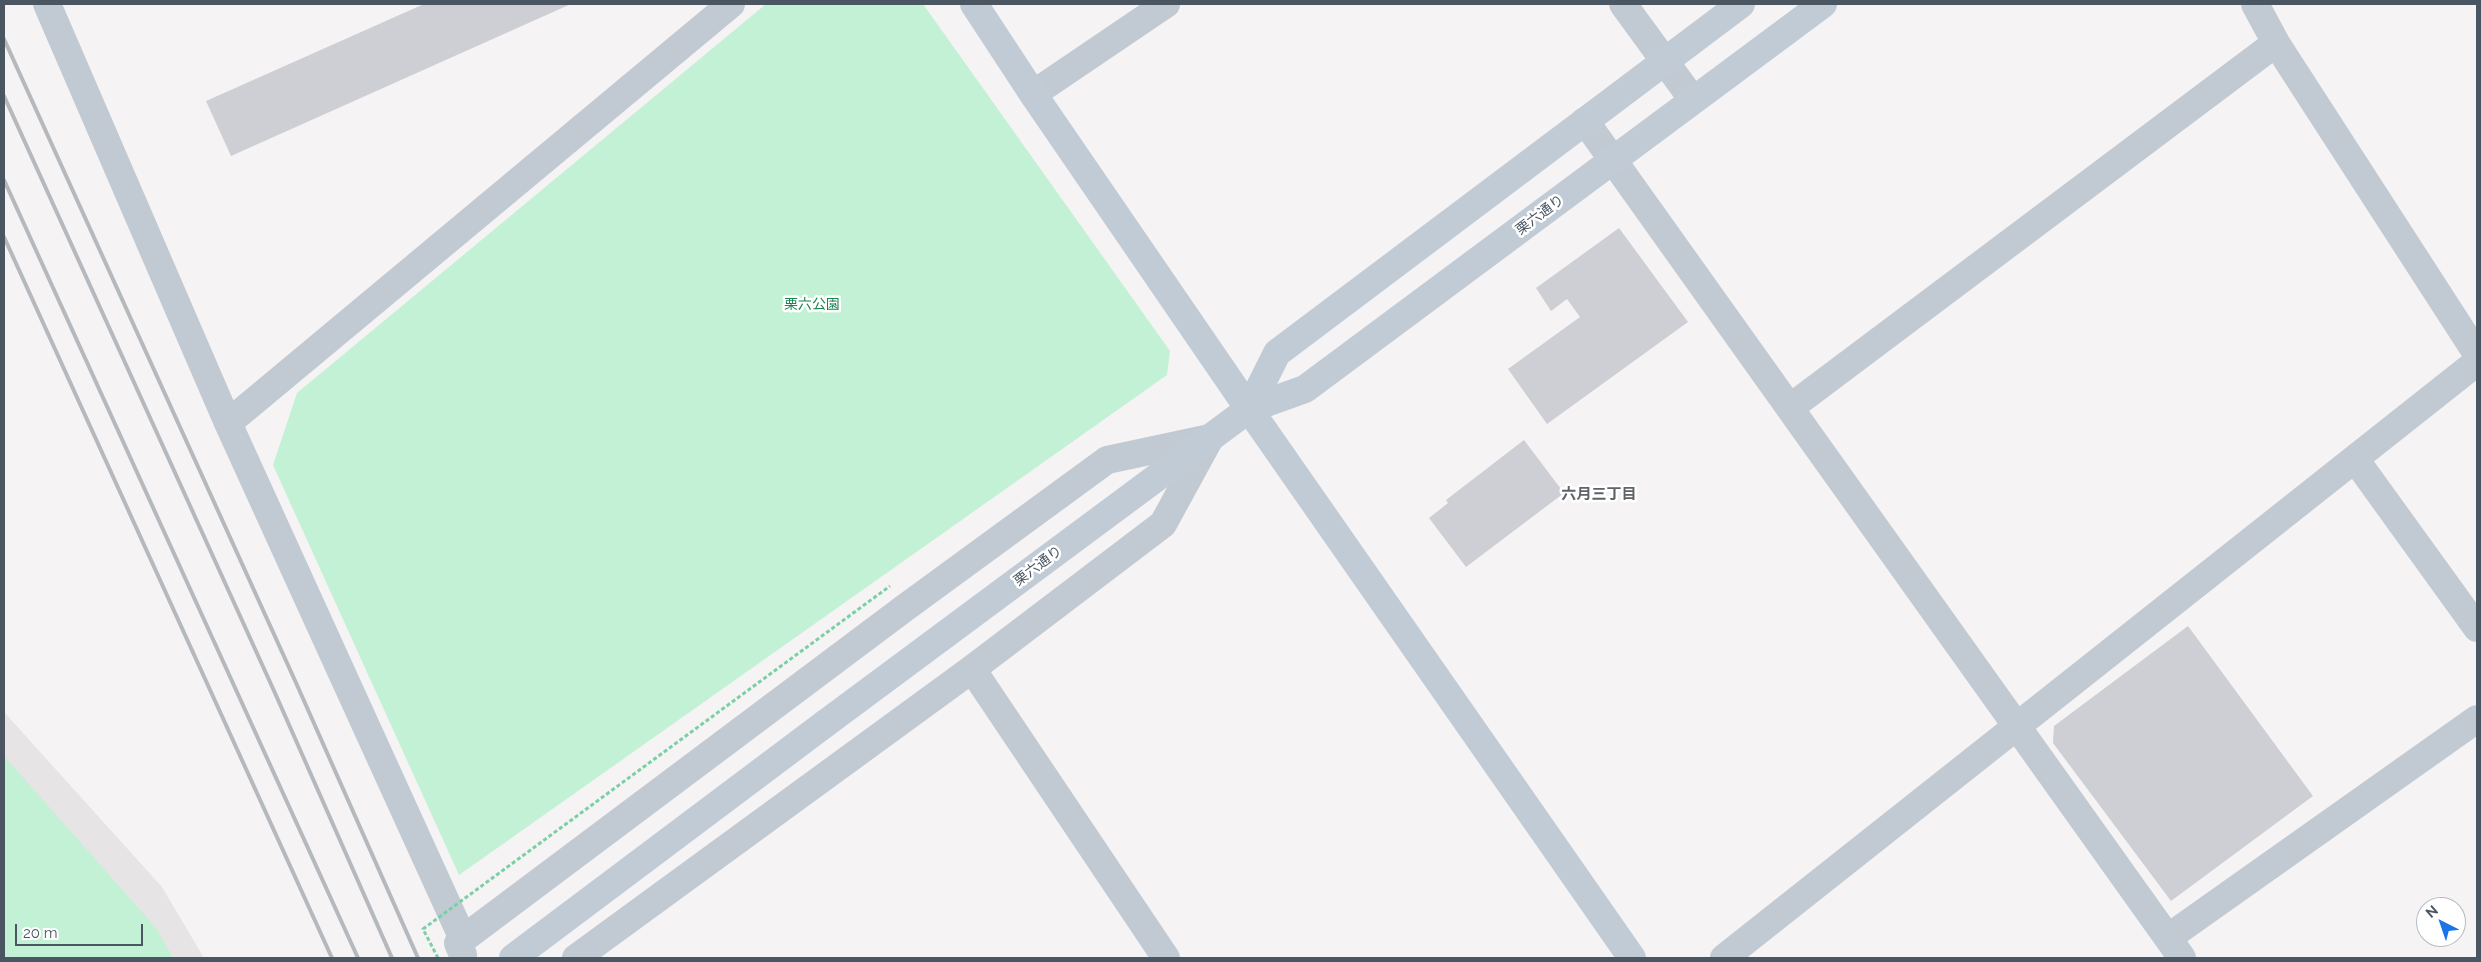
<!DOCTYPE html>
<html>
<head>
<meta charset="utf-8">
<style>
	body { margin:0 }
	#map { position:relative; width:2481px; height:962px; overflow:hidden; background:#f5f3f3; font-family:Raleway,sans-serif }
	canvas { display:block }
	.frame { position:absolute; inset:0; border:5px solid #4a5661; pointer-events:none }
	.north { position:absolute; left:2416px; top:897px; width:50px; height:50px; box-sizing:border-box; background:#fff; border:1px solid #b7bbc0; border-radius:50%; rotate:319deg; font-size:14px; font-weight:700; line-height:20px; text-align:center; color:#4a5661 }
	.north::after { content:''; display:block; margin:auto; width:18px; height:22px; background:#1a73e8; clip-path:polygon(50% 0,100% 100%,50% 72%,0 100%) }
	.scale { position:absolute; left:15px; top:924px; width:128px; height:22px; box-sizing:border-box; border:2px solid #4a5661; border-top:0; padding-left:6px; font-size:15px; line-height:18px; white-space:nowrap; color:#4a5661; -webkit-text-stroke:4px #fff; paint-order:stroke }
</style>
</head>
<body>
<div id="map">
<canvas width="2481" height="962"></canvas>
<div class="frame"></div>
<div class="north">N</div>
<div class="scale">20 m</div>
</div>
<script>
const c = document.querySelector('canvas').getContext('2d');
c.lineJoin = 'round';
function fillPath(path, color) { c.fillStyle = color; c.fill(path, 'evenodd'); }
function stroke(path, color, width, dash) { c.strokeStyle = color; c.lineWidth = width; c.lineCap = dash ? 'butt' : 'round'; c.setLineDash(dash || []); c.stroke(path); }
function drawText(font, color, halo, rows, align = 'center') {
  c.font = font + ' Raleway,"Noto Sans JP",sans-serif'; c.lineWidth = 5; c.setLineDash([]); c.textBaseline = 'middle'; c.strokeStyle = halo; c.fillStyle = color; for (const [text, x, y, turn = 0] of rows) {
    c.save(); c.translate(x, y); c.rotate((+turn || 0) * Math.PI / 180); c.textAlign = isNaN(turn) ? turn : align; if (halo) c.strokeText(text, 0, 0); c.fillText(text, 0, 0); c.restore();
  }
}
fillPath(new Path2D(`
	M4,712L162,887L204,958H4Z`), '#e6e4e5');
fillPath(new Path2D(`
	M766,4H923L1170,351L1167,375L459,875L273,465L297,393Z
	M4,756L156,928L173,958H4Z`), '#c3f1d5');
fillPath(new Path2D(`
	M424,4H571L231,156L206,101Z
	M1619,228L1688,322L1547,424L1508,369L1580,317L1567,299L1551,311L1536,288Z
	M1524,440L1564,493L1466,567L1429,518L1448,503L1446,500Z
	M2188,626L2313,796L2171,901L2053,743L2054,726Z`), '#cdcfd5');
stroke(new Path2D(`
	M47,4L228,423L463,939L458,943L463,955
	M1623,4L1693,100
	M2255,4L2276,43L2477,354
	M1033,94L1166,4
	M1585,121L2182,958
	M1791,407L2276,43
	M228,423L731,4
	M2355,459L2477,628
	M972,669L1166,958
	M2169,937L2477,719
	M463,939L906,607L1107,460L1210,438L1163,524L972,669L576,958
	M1724,958L2477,362`), '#c1cad2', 28);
stroke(new Path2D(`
	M974,4L1033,94L1249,409L1632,958
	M1249,409L1277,353L1741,4
	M826,723L1249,409L1305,389L1823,4`), '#c1cbd6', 28);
stroke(new Path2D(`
	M4,39L297,685L418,958
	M4,96L275,693L392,958
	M4,180L358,958
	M4,237L332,958`), '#b5b8bd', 4);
stroke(new Path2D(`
	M438,958L423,929L890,586`), '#7ad0a6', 3, [4, 2.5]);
stroke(new Path2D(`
	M513,958L826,723`), '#c1cbd6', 28);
drawText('14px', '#4a5661', '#fff', [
	["栗六通り",1540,215,-37],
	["栗六通り",1038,566,-37]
]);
drawText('14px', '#17864f', '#fff', [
	["栗六公園",812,305]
]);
drawText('bold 15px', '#5f6368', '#fff', [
	["六月三丁目",1599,494]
]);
</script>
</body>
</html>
